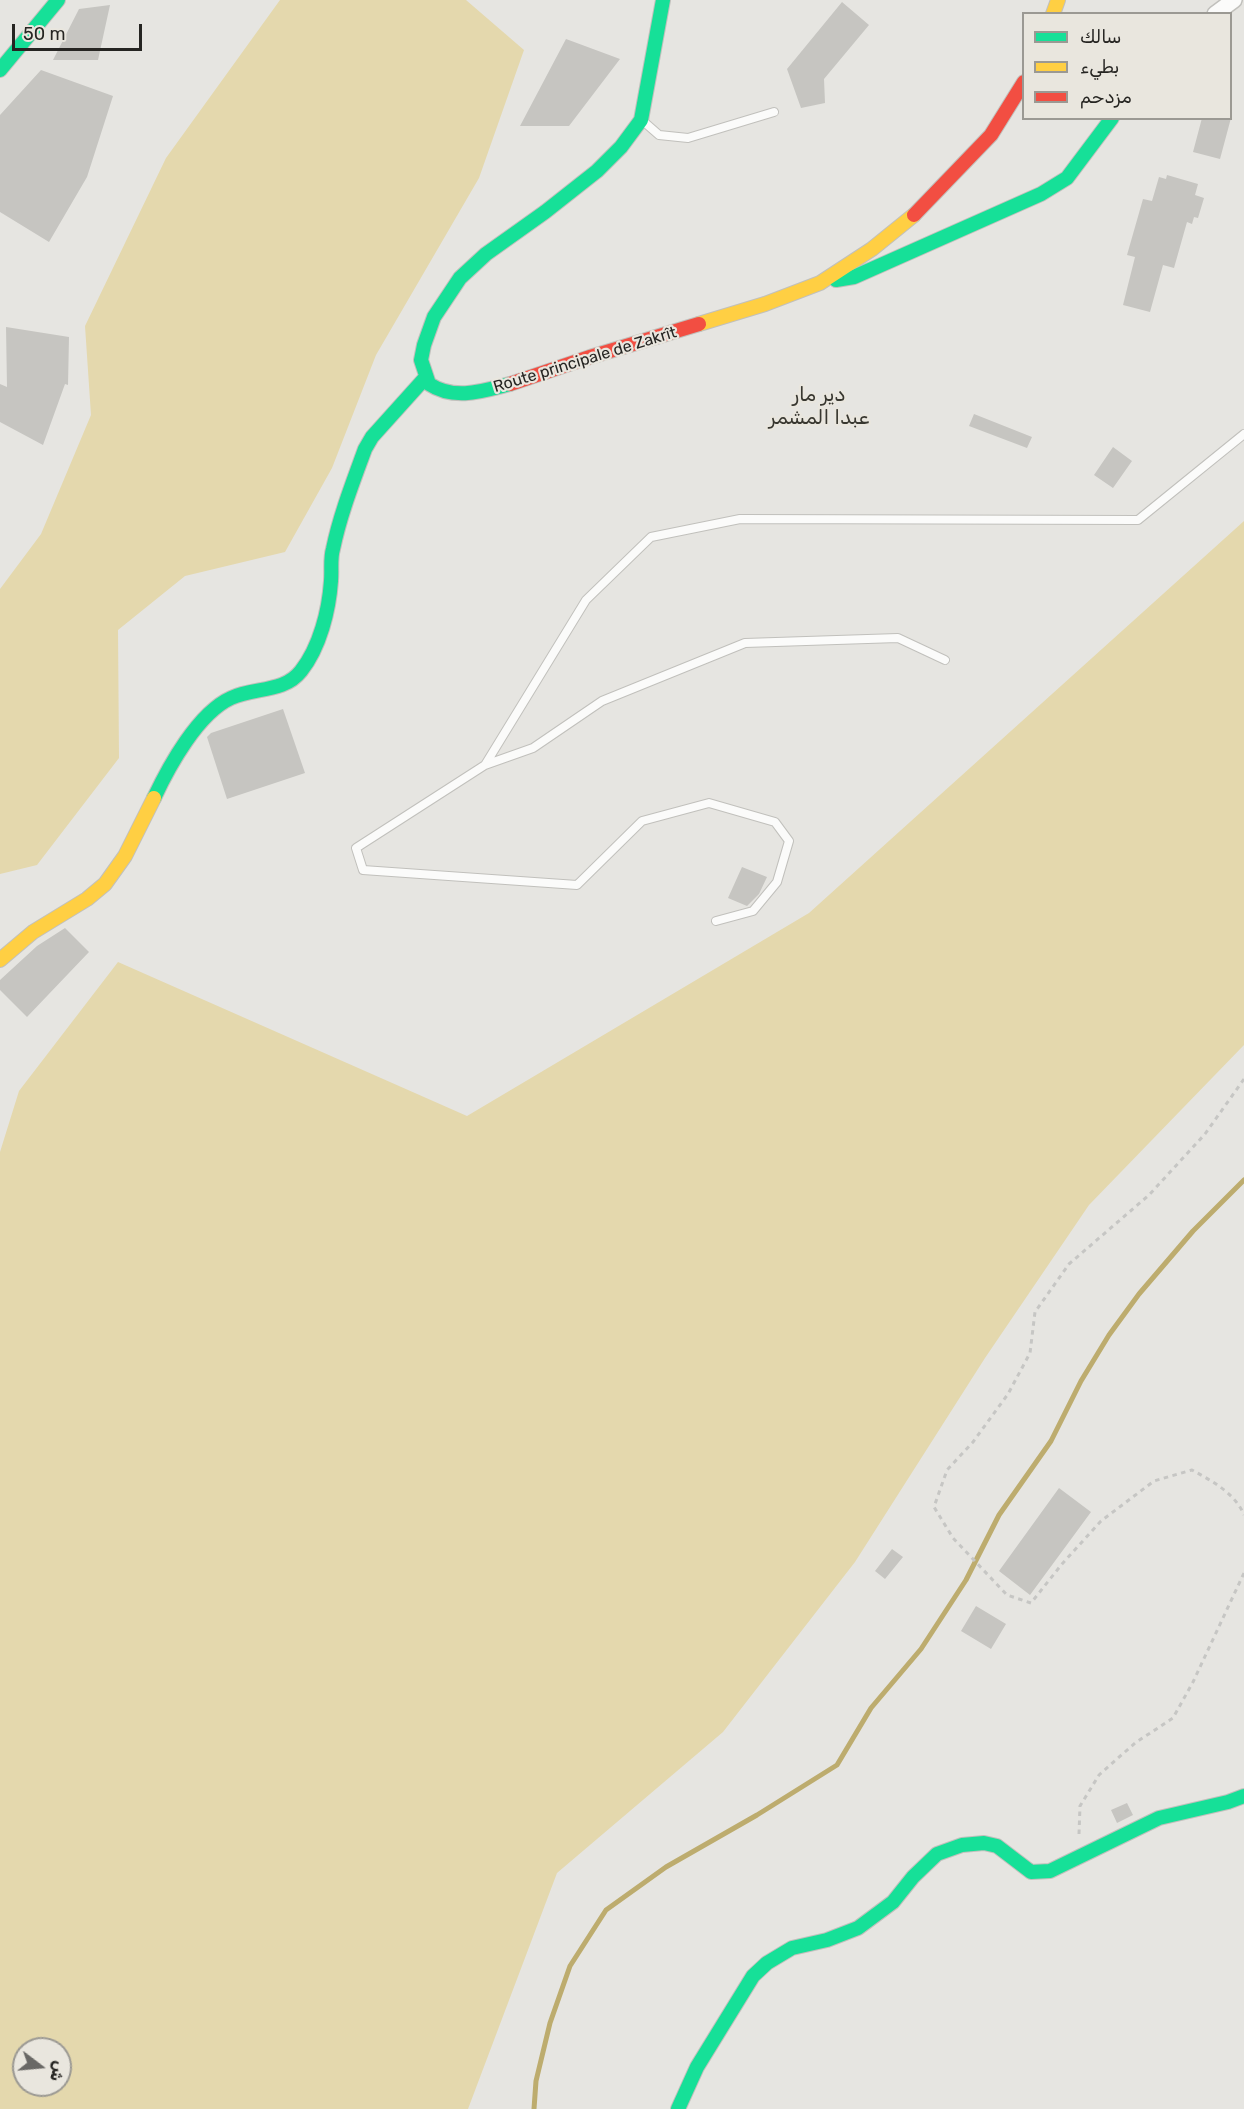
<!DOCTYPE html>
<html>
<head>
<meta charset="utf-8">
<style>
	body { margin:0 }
	#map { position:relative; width:1244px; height:2109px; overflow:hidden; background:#e6e5e1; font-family:Rubik,"Noto Sans Arabic",sans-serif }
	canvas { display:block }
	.legend { position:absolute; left:1022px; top:12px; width:210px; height:108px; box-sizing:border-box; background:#e9e6de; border:2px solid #9b9993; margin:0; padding:8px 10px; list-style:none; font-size:18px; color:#262522 }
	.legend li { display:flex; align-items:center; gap:12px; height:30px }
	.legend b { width:30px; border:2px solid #9b9993 }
	.north { position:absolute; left:12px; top:2037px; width:60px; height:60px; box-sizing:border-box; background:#e9e6de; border:2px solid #9b9993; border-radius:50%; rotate:106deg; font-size:16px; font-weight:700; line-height:24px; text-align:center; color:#262522 }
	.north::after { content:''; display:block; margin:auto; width:21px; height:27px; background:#696865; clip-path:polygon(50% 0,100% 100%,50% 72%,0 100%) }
	.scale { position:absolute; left:12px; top:24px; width:130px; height:27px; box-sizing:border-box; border:3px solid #262522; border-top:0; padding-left:8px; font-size:18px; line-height:21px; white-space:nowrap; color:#262522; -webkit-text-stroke:4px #e9e6de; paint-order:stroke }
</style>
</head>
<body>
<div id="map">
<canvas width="1244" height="2109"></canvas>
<ul class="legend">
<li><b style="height:8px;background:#16e098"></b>سالك</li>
<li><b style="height:8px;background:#ffcf43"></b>بطيء</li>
<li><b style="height:8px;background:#f24e42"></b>مزدحم</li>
</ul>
<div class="north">ش</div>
<div class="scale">50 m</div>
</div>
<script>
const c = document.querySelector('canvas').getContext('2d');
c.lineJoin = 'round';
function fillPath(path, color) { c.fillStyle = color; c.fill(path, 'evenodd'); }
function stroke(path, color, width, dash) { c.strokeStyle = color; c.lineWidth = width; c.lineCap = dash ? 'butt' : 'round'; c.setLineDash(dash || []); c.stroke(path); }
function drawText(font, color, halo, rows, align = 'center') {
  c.font = font + ' Rubik,"Noto Sans Arabic",sans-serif'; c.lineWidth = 4.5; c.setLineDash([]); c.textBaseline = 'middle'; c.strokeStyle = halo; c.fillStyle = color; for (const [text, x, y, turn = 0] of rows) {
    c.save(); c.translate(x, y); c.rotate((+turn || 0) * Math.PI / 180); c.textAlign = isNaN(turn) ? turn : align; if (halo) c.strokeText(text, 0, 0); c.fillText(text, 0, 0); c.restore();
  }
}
fillPath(new Path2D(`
	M280,0H466L524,50L479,178L376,355L332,468L285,552L185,576L118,630L119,758L37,865L0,874V589L41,534L91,415L85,326L166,158Z
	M1244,521V1045L1089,1205L985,1358L855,1562L723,1732L557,1873L468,2109H0V1152L19,1091L118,962L467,1116L809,913ZM24,2049H60V2085H24Z`), '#e4d8ad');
stroke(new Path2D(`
	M534,2109L536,2081L550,2023L570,1966L606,1910L666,1867L757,1815L837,1765L871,1708L921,1649L966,1580L999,1515L1051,1441L1081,1381L1109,1335L1139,1294L1193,1231L1244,1180`), '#bdac6e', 5);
fillPath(new Path2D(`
	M842,2L869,25L824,79L825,103L801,108L787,69Z
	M110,5L98,60H53L79,9Z
	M566,39L620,59L569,126H520Z
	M41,70L113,96L87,177L49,242L0,212V115Z
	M1202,118H1231L1220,159L1193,152Z
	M1167,175L1198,184L1195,195L1204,198L1198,218L1194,217L1192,224L1187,222L1174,268L1163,265L1150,312L1123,305L1135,257L1127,255L1143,199L1152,201L1159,177L1166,179Z
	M6,327L69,337L68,385L65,384L43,445L0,422V384L7,387Z
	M974,414L1032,437L1027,448L969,426Z
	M1113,447L1132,461L1113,488L1094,475Z
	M283,709L305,773L227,799L207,737L211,733Z
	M742,867L767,877L759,894L747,906L728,898Z
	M65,928L89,952L27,1017L0,990V980L37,946Z
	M1059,1488L1091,1512L1030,1595L999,1571Z
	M892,1549L903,1557L885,1579L875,1571Z
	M976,1606L1006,1624L991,1649L961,1631Z
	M1127,1803L1133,1815L1117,1823L1111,1810Z`), '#c6c5c1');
const lane = new Path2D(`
	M643,121L659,135L688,138L774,112
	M485,765L533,748L602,701L745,643L898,638L945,660
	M716,921L753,911L777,882L789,841L775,822L709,803L642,821L577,885L363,870L356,848L485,765L586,600L651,537L740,519L1138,520L1244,434`);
const street = new Path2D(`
	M1215,14L1234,0`);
const fast = new Path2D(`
	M0,70L58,0
	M836,280L854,277L1041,194L1067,178L1112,118
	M510,384C483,391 455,401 429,384L421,360L424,345L434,317L460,278L486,254L545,212L597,171L621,147L641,120L663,0
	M154,798C169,766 198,713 231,698C254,687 284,693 301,671C320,647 329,610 331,581C332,570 330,559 333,549C340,515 353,482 365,449L372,437L426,377
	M678,2109L697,2067L753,1976L767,1963L792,1948L827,1940L858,1928L893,1902L913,1877L937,1854L962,1845L984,1843L997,1846L1031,1872L1050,1871L1159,1818L1228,1802L1244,1796`);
const slow = new Path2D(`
	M1053,14L1058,0
	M699,324L765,304L820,283L872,249L914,215
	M0,960L33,932L87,899L105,884L125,856L154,798`);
const jam = new Path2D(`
	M914,215L991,135L1024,82
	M510,384L590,357L699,324`);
stroke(lane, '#c1c0bc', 10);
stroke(street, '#c1c0bc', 18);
stroke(fast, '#c1c0bc', 16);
stroke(slow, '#c1c0bc', 16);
stroke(jam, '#c1c0bc', 16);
stroke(new Path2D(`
	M1244,1079L1205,1134L1149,1195L1069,1264L1035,1312L1030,1353L1008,1394L973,1442L947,1470L934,1507L953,1538L1007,1595L1031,1603L1062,1564L1101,1521L1154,1481L1192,1470C1212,1481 1235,1493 1244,1515
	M1079,1834L1080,1806L1099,1775L1135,1743L1173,1718L1193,1682L1244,1573`), '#c6c6c4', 3, [4.5, 4.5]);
stroke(lane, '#fbfbfa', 8);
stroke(street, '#fbfbfa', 15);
stroke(fast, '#16e098', 14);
stroke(slow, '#ffcf43', 14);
stroke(jam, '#f24e42', 14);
drawText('16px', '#262522', '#e9e6de', [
	["Route principale de Zakrît",585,360,-17]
]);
drawText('20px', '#383730', '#e9e6de', [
	["دير مار",819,395],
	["عبدا المشمر",819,418]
]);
</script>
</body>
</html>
